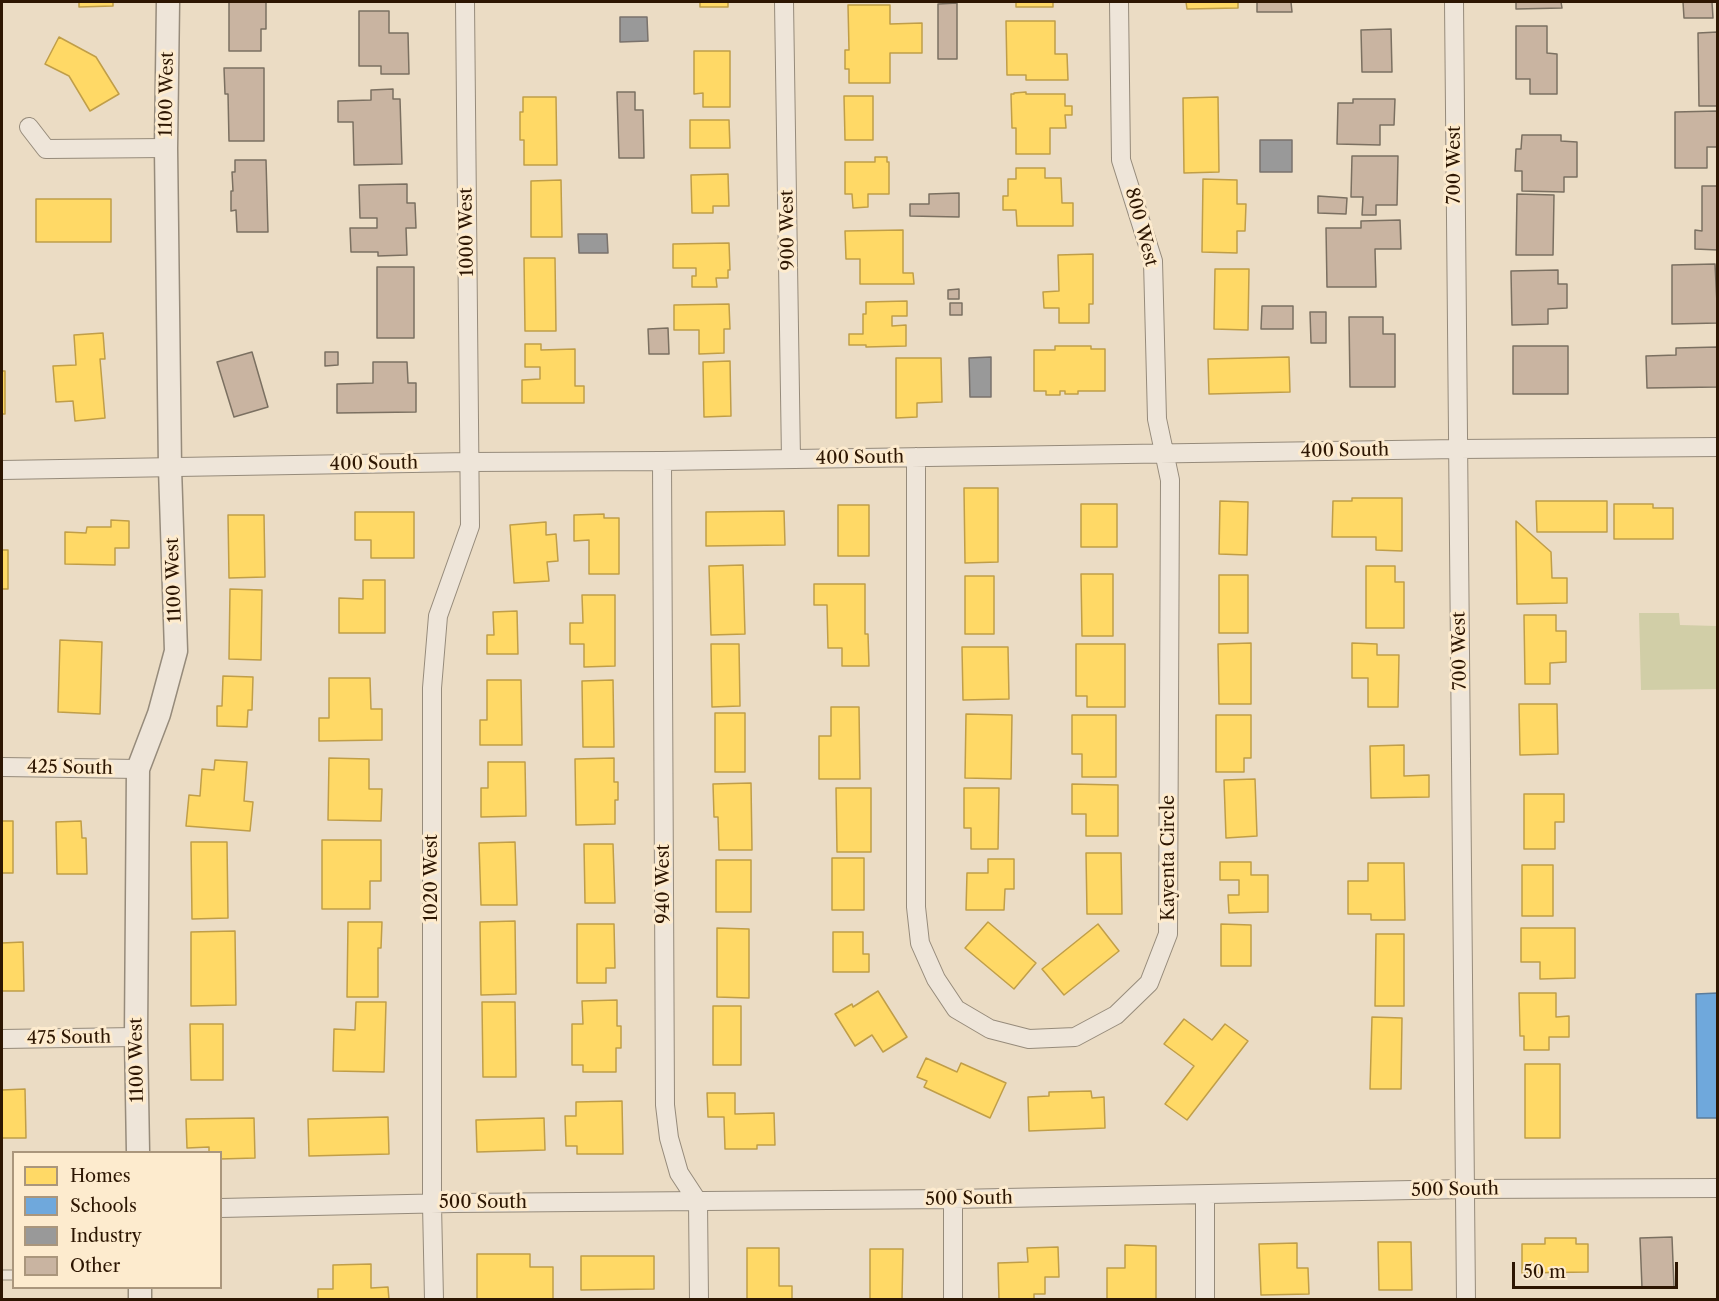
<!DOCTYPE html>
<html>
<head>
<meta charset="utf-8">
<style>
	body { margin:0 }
	#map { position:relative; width:1719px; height:1301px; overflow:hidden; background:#ebdcc4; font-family:"Libre Caslon Text",serif }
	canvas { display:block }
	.frame { position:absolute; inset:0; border:3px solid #2d1602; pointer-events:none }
	.legend { position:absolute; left:12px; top:1151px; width:210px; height:138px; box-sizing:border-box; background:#fdebce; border:2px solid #aa967c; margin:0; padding:8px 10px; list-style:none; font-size:18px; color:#2d1602 }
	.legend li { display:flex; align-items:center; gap:12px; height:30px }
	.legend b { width:30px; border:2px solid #aa967c }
	.scale { position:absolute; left:1512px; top:1262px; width:166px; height:27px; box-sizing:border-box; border:3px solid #2d1602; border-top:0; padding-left:8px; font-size:18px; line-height:21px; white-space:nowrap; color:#2d1602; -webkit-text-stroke:4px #fdebce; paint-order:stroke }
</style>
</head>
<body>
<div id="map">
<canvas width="1719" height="1301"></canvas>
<div class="frame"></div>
<ul class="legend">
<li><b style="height:16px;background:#ffd966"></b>Homes</li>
<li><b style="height:16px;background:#6fa8dc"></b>Schools</li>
<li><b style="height:16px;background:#999"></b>Industry</li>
<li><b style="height:16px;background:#c9b4a1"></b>Other</li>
</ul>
<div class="scale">50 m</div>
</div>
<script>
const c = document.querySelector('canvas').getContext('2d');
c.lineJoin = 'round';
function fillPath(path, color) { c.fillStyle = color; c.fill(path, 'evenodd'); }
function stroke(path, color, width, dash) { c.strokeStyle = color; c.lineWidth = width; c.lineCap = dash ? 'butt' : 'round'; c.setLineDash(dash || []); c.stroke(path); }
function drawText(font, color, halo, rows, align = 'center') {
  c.font = font + ' "Libre Caslon Text",serif'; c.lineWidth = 6; c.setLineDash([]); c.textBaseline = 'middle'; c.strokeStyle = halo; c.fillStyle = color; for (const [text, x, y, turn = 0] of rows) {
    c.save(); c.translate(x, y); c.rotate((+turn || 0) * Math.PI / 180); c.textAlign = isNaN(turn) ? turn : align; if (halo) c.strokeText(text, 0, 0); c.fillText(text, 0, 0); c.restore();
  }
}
fillPath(new Path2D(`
	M1639,613H1679L1680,625L1717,626V689L1641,690Z`), '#d1cea7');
const homes = new Path2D(`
	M79,2H113V6L79,7Z
	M700,2H728V7H700Z
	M1016,2H1053V7H1016Z
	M1186,2H1238V8L1187,9Z
	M848,5H890V24L922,23V53H890V83H849V69H845V50H849Z
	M1006,21H1055V54H1067L1068,80H1026V75H1007Z
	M59,37L96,57L119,94L90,111L69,76L45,64Z
	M694,51H730V107H703V93L694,94Z
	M1026,92V94H1065V106H1072V115H1065L1066,128H1050V154H1016V128H1012L1011,94H1014V93Z
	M844,96H873V140H845Z
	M523,97H556L557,165H524V140H520V112H523Z
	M1218,97L1219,172L1184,173L1183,98Z
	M690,120H729L730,148H690Z
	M875,157H887V162H889V194H868V207L853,208L852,194H845V162H875Z
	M1016,168H1045V178H1061L1062,203H1073V226H1017L1016,210H1003V196H1008V179H1016Z
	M728,174L729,206H713V213H692L691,175Z
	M1203,179L1237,180V204H1246L1245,231H1237V253L1202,252Z
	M561,180L562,237H531V181Z
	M36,199H111V242H36Z
	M903,230V273H913L914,284H860V259H846L845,231Z
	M729,243L730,270H728V278H716L717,287H692V276H696V268H673V244Z
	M1093,254V304H1089V323H1059V308H1044L1043,292L1059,291L1058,255Z
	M524,258H555L556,331H525Z
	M1215,269H1249L1248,330L1214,329Z
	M907,301V316H892V326L906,325V346L866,347V345H849V334H863V314H866V302Z
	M729,304L730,329H724V353L699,354V330H674V305Z
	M103,333L105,359H100L105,418L75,421L73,401L56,402L53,366L76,365L74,335Z
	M525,344H541V350L575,349V386H584V403H522V380L540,379V367H525Z
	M1055,346H1091V349H1105V391H1078V394H1065V391H1060V395H1046V391H1034V350H1055Z
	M1289,357L1290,392L1209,394L1208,359Z
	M896,358H941L942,402L917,403V417L896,418Z
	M730,361L731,416L704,417L703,362Z
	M2,371H5V414H2Z
	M964,488H998V562L965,563Z
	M1352,498H1402V551L1376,550V537H1332L1333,501H1352Z
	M1220,501L1248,502L1247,555L1219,554Z
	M1536,501H1607V532H1537Z
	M1081,504H1117V547H1081Z
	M1614,504H1653V508H1673V539H1614Z
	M838,505H869V556H838Z
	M784,511L785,545L706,546V512Z
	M355,512H414V558H371V540H355Z
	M604,514V518H619V574H589V540L574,541V515Z
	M228,515H264L265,577L229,578Z
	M111,520L129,521V548H115V565L65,564V532L86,533L87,527H111Z
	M1516,521L1551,552L1552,578H1567V603L1517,604Z
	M546,522V535L556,534L558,561L547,562L549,581L514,583L510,525Z
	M2,550H8V589H2Z
	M743,565L745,634L711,635L709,566Z
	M1366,566H1395V582H1404V628H1366Z
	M1081,574H1113V636H1082Z
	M1219,575H1248V633H1219Z
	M965,576H994V634H965Z
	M363,580H385V633H339V598L363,599Z
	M814,584H865V634H868L869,666H842V648H828L827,605H814Z
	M230,589L262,590L261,660L229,659Z
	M582,595H615V666L584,667V644H570V623H583Z
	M517,611L518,654H487V635H494L493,612Z
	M1524,615H1556V631H1566V662L1550,663V684H1525Z
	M60,640L102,642L100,714L58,712Z
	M1251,643V704H1219L1218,644Z
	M1352,643L1377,644V655H1399L1398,707H1368V678H1352Z
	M711,644H739L740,706L712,707Z
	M1076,644H1125V707H1087V696H1076Z
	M962,647H1008L1009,699L963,700Z
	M223,676L253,677L252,710H248L247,727L217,726V706H222Z
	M329,678H370L371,709H382V740L319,741V718H329Z
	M487,680H521L522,745H480V720H487Z
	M613,680L614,747H583L582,681Z
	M1519,704H1557L1558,754L1520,755Z
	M831,707H859L860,779H819V736H831Z
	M715,713H745V772H715Z
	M966,714L1012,715L1011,779L965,778Z
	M1072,715H1116V777H1082V754H1072Z
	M1216,715H1251V758H1244V772H1216Z
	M1404,745V776L1429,775V797L1371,798L1370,746Z
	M329,758L369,759V789H382L381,821L328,820Z
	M614,758V782H618V800H615V824L576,825L575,759Z
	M215,760L247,762L244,801L253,802L250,831L186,826L189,795L200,796L202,769L214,770Z
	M488,762H525L526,816L481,817V788H488Z
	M1255,779L1257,836L1226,838L1224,780Z
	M751,783L752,850H719L718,817H714L713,784Z
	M1072,784L1118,785V836H1086V814H1072Z
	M836,788H871V852H837Z
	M964,788H999L998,849H971V828H964Z
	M1524,794H1564V822H1555V849H1524Z
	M2,821H13V873H2Z
	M81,821L82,838H86L87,874H57L56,822Z
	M322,840H381V881H370V909H322Z
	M191,842H227L228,918L192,919Z
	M515,842L517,905H481L479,843Z
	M584,844H613L615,903H585Z
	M1086,853H1121L1122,914H1087Z
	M832,858H864V910H832Z
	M988,859H1014V889H1005L1004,910H966L967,873H988Z
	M716,860H751V912H716Z
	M1220,862H1251V875H1268V912L1229,913L1228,895H1239V880H1220Z
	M1368,863H1404L1405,920H1371V914H1348V881H1368Z
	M1522,865H1553V916H1522Z
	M515,921L516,994L481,995L480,922Z
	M348,922H382L381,948H378V997H347Z
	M988,922L1036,963L1014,989L965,948Z
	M577,924H614L615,968H606V983H577Z
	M1098,924L1119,951L1064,995L1042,969Z
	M1221,924L1251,925V966H1221Z
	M717,928L749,929V998L717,997Z
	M1521,928H1575V978L1540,979V962H1521Z
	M235,931L236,1005L191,1006V932Z
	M833,932H863V954H869V972H833Z
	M1376,934H1404V1006H1375Z
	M23,942L24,991H2V943Z
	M878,991L907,1037L883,1052L872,1035L855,1046L835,1014L852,1004L853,1007Z
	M1519,993H1556V1017L1569,1016V1037H1549V1050H1524V1036H1520Z
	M617,1000V1026H621V1048H616V1072H583V1065H572V1024H583L582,1001Z
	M356,1002H386L384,1072L333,1071L334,1029L355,1030Z
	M482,1002H515L516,1077H483Z
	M713,1006H741V1065H713Z
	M1372,1017L1402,1018L1401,1089H1370Z
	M1184,1019L1212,1040L1225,1024L1248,1041L1187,1120L1165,1104L1194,1066L1164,1044Z
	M190,1024H223V1080H191Z
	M926,1058L957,1072L961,1063L1006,1083L990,1118L924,1087L927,1081L917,1077Z
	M1525,1064H1560V1138H1525Z
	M25,1089L26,1138H2V1090Z
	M1091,1091L1092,1098L1104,1097L1105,1128L1029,1131L1028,1097L1049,1096V1092Z
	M707,1093H735V1114L774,1113L775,1145H757V1149H725L724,1117H708Z
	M622,1101L623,1154H577V1146H566L565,1116H576V1102Z
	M388,1117L389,1154L309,1156L308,1119Z
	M254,1118L255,1158L220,1159V1152H209V1147L187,1148L186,1119Z
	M544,1118L545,1150L477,1152L476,1120Z
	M1545,1238H1576V1244H1588V1272L1522,1273V1244H1545Z
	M1378,1242H1411L1412,1290H1379Z
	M1297,1243V1268H1308L1309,1294L1261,1295L1259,1244Z
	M1125,1245L1156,1246V1300L1107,1299V1268H1125Z
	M1058,1247L1059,1277H1045V1294H1034V1300H999L998,1263L1028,1262L1027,1248Z
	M747,1248H779V1286H792V1300H747Z
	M870,1249H903L902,1300H870Z
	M477,1254H530V1267H553V1300H477Z
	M581,1256H654V1289L581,1290Z
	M371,1264V1288L388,1287L389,1300H318V1289H333V1265Z`);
fillPath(homes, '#ffd966');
stroke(homes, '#c09e48', 1.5);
const schools = new Path2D(`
	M1718,993V1118H1697L1696,994Z`);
fillPath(schools, '#6fa8dc');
stroke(schools, '#5b7c9b', 1.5);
const industry = new Path2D(`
	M620,17H647L648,41L620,42Z
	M1260,140H1292V172H1260Z
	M578,234H607L608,253H579Z
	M991,357V397H970L969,358Z`);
fillPath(industry, '#999');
stroke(industry, '#79726c', 1.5);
const building = new Path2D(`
	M229,2H266V29H261V51H229Z
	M1257,2H1291L1292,12H1257Z
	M1516,2H1561L1562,8L1516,9Z
	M1683,2H1712L1713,18H1684Z
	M957,3V59H938V4Z
	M359,11H389V33H408L409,74H381V66H359Z
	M1516,26H1547V53L1557,54V94H1530V79H1516Z
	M1391,29L1392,72H1362L1361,30Z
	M1718,32V106H1699L1698,33Z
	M224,68H264V141H229L228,94H225Z
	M393,89V99H400L402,164L354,165L353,122H338V101L371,100V90Z
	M617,92H635V110H643L644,158H619Z
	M1353,99H1395L1394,125H1380V145L1337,144L1338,103H1353Z
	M1718,111V147H1707V168H1675V112Z
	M1522,135H1561V141L1577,142V177H1564V192L1522,191V171H1515L1516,149H1521Z
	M1352,156H1398L1397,205H1376V215H1362L1363,197H1351Z
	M235,160H266L268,232H237L236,210L231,211V191H233L232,172H235Z
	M407,184V203H415L416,228H406L407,255L378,256V252H351L350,228H377V218H360L359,185Z
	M1702,186H1718V250L1695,249V230L1702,231Z
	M959,193V217L910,216V204H929V194Z
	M1517,194L1554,195L1553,255H1516Z
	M1318,196L1347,198L1346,214L1318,213Z
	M1400,220L1401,249H1375L1376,287H1327L1326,228H1361V221Z
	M1715,264L1718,323L1672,324V265Z
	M377,267H414V338H377Z
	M1558,270V284H1567V308L1548,309V324L1512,325L1511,271Z
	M959,289V299H948V290Z
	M950,303H962V315H950Z
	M1262,306H1293V329H1261Z
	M1310,312H1326V343H1311Z
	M1349,317H1383V334H1395V387H1350Z
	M668,328L669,354H649L648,329Z
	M1513,346H1568V394H1513Z
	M1718,347V387L1647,388L1646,356L1676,355V348Z
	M252,352L268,407L234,417L217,362Z
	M325,352H338V365L325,366Z
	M373,362H407L408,383H416V412L337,413V384L373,383Z
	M1672,1237L1674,1287L1642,1288L1640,1238Z`);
fillPath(building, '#c9b4a1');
stroke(building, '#7b7061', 1.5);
const service = new Path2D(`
	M2,1275H14`);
const minor = new Path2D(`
	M784,2L791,459
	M1454,2L1466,1300
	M29,127L46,149L166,148
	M916,457V907L920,943L936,979L956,1009L990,1029L1029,1039L1075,1037L1116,1015L1149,983L1168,934L1170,480L1157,419L1153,261L1121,160L1119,2
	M662,461L665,1105L669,1138L679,1173L698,1202L699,1300
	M2,470L470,462L662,461L1458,449L1718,447
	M2,767L138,769
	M2,1039L136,1037
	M1205,1195V1300
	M220,1208L454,1203L953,1199L1464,1189L1718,1188
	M434,1300L432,1204V688L438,616L470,526L465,2
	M953,1300V1199`);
const tertiary = new Path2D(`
	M138,1152L136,1037L138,769L159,714L176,651L170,468L166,148L168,2
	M140,1288V1300`);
stroke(service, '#968b7b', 11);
stroke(minor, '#968b7b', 20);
stroke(tertiary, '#968b7b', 25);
stroke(service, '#eee5d9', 9);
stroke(minor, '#eee5d9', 18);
stroke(tertiary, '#eee5d9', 22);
drawText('18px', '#2d1602', '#fdebce', [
	["1100 West",167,94,-89],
	["700 West",1455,165,-90],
	["800 West",1141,227,75],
	["900 West",788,230,-91],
	["1000 West",467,232,-91],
	["400 South",1345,451,-1],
	["400 South",860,458,-1],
	["400 South",374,464,-1],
	["1100 West",174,580,-92],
	["700 West",1460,651,-91],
	["425 South",70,768,1],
	["Kayenta Circle",1169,858,-90],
	["1020 West",432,878,-90],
	["940 West",664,884,-90],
	["475 South",69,1038,-1],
	["1100 West",137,1060,-91],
	["500 South",1455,1190,-1],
	["500 South",969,1199,-1],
	["500 South",483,1203]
]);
</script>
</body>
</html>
